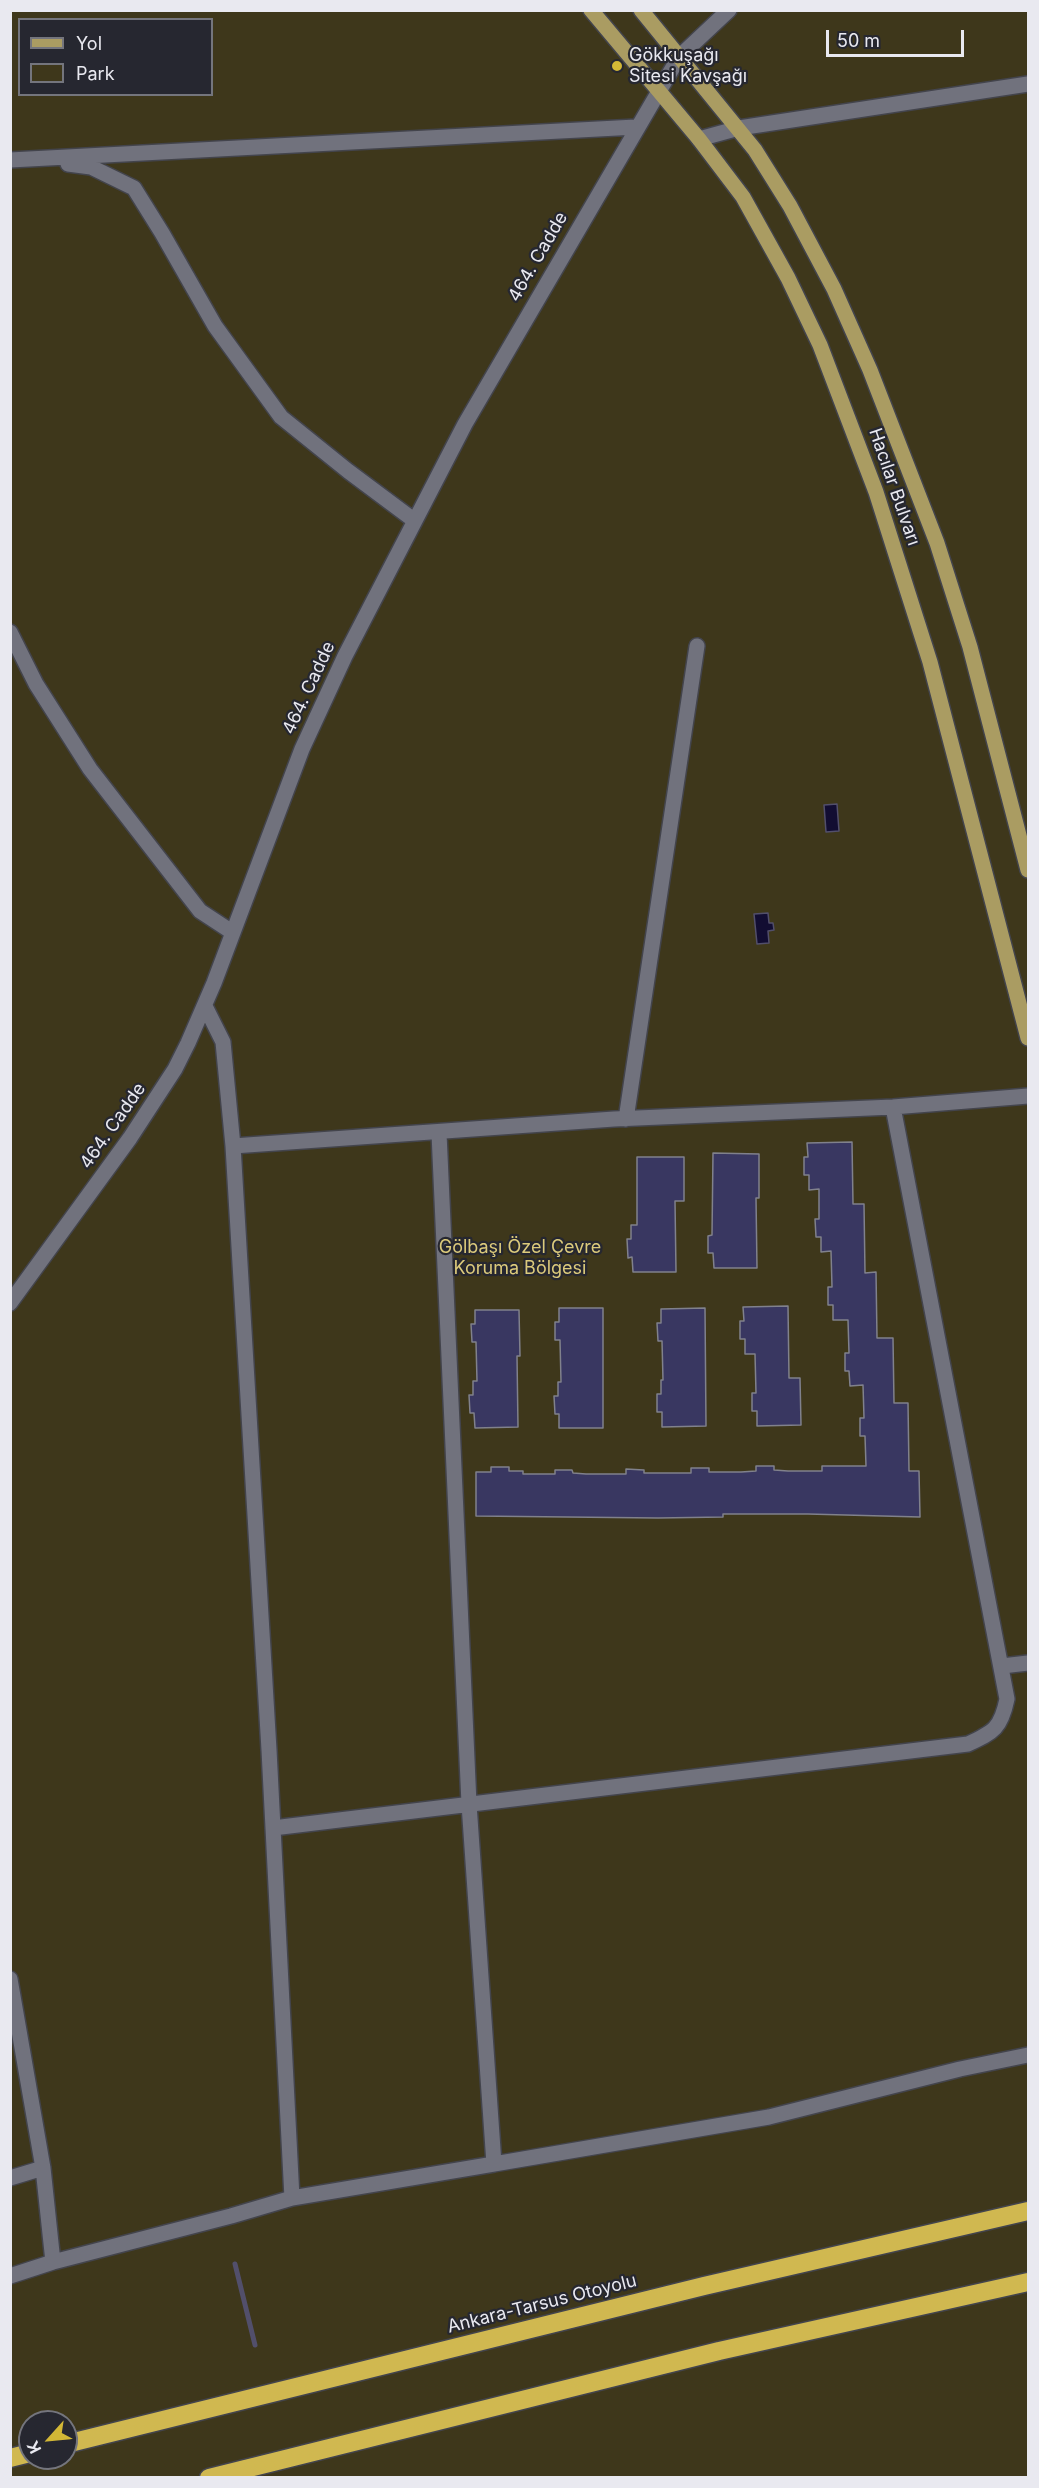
<!DOCTYPE html>
<html>
<head>
<meta charset="utf-8">
<style>
	body { margin:0 }
	#map { position:relative; width:1039px; height:2488px; overflow:hidden; background:#262730; font-family:Inter,sans-serif }
	canvas { display:block }
	.frame { position:absolute; inset:0; border:12px solid #e9e9f0; pointer-events:none }
	.legend { position:absolute; left:18px; top:18px; width:195px; height:78px; box-sizing:border-box; background:#262730; border:2px solid #74757d; margin:0; padding:8px 10px; list-style:none; font-size:18px; color:#e9e9f0 }
	.legend li { display:flex; align-items:center; gap:12px; height:30px }
	.legend b { width:30px; border:2px solid #74757d }
	.north { position:absolute; left:18px; top:2410px; width:60px; height:60px; box-sizing:border-box; background:#262730; border:2px solid #74757d; border-radius:50%; rotate:243deg; font-size:16px; font-weight:700; line-height:24px; text-align:center; color:#e9e9f0 }
	.north::after { content:''; display:block; margin:auto; width:21px; height:27px; background:#d2b736; clip-path:polygon(50% 0,100% 100%,50% 72%,0 100%) }
	.scale { position:absolute; left:826px; top:30px; width:138px; height:27px; box-sizing:border-box; border:3px solid #e9e9f0; border-top:0; padding-left:8px; font-size:18px; line-height:21px; white-space:nowrap; color:#e9e9f0; -webkit-text-stroke:4px #262730; paint-order:stroke }
</style>
</head>
<body>
<div id="map">
<canvas width="1039" height="2488"></canvas>
<div class="frame"></div>
<ul class="legend">
<li><b style="height:8px;background:#aa9c62"></b>Yol</li>
<li><b style="height:16px;background:#3e371b"></b>Park</li>
</ul>
<div class="north">K</div>
<div class="scale">50 m</div>
</div>
<script>
const c = document.querySelector('canvas').getContext('2d');
c.lineJoin = 'round';
function fillPath(path, color) { c.fillStyle = color; c.fill(path, 'evenodd'); }
function stroke(path, color, width, dash) { c.strokeStyle = color; c.lineWidth = width; c.lineCap = dash ? 'butt' : 'round'; c.setLineDash(dash || []); c.stroke(path); }
function drawText(font, color, halo, rows, align = 'center') {
  c.font = font + ' Inter,sans-serif'; c.lineWidth = 4.5; c.setLineDash([]); c.textBaseline = 'middle'; c.strokeStyle = halo; c.fillStyle = color; for (const [text, x, y, turn = 0] of rows) {
    c.save(); c.translate(x, y); c.rotate((+turn || 0) * Math.PI / 180); c.textAlign = isNaN(turn) ? turn : align; if (halo) c.strokeText(text, 0, 0); c.fillText(text, 0, 0); c.restore();
  }
}
fillPath(new Path2D(`
	M11,11H1028V2477L11,2478ZM20,20H212V94H20ZM30,2422H66V2458H30Z`), '#3e371b');
const water = new Path2D(`
	M837,804L839,831L826,832L824,805Z
	M768,913L769,923H773L774,930L768,931L769,943L757,944L754,914Z`);
fillPath(water, '#120d32');
stroke(water, '#524f6b', 1.5);
stroke(new Path2D(`
	M235,2264L255,2345`), '#524f6b', 5);
const building = new Path2D(`
	M852,1142L853,1204H864L865,1273L876,1272L877,1338H893L894,1403H908L909,1471H919L920,1517L808,1514H723V1517L658,1518L476,1516V1472H491V1467H509V1471H523V1474H555V1470H572L573,1473L586,1474H626V1469L644,1470V1473H691V1468H709V1472H741L756,1471V1466H774V1470L788,1471H822V1466H866L865,1436H860V1418H864L863,1385L850,1386L849,1371H845V1353H849L848,1320H833V1305H828V1287H832L831,1251L821,1252V1237H816L815,1219H819V1189L809,1190V1175H804V1157H808L807,1143Z
	M713,1153L759,1154V1198H756L757,1268H714L713,1253H708V1236L712,1235Z
	M637,1157H684V1201H675L676,1272H633L632,1257L628,1258L627,1239H631V1225H637Z
	M788,1306L789,1378H800L801,1425L757,1426V1411H752V1393H756L755,1354H745V1339H740V1321H744L743,1307Z
	M559,1308H603V1428H559V1414H555L554,1396H558V1382H561L560,1340H555V1322H559Z
	M705,1308L706,1426L662,1427V1412H657V1394H661V1380H663L662,1341H658L657,1323H661V1309Z
	M475,1310H519L520,1356H517L518,1427L475,1428L474,1413H470L469,1395H473V1381H477L476,1342H472L471,1324H475Z`);
fillPath(building, '#393761');
stroke(building, '#80818c', 1.5);
const minor = new Path2D(`
	M699,139L739,128L1028,84
	M10,160L636,127
	M68,164L91,167L134,188L162,233L215,326L281,417L348,471L415,521
	M10,632L36,684L90,769L200,911L232,932
	M205,1006L223,1042L233,1146L269,1750L292,2198
	M626,1119L697,646
	M233,1146L614,1119L893,1107L1028,1096
	M10,1303L130,1138L175,1069L188,1043L214,983L302,749L345,656L465,424L679,57L729,10
	M1002,1666L1028,1663
	M273,1828L968,1744C994,1732 1001,1728 1007,1699L893,1107
	M10,1979L43,2168L53,2262
	M494,2164L769,2117L960,2069L1028,2055
	M10,2178L43,2168
	M10,2276L53,2262L231,2216L292,2198L494,2164L469,1804L439,1133`);
const major = new Path2D(`
	M591,10L699,139L743,197L788,278L820,345L876,492L930,662L1028,1038
	M641,10L755,150L790,206L834,289L870,370L937,543L970,647L1028,870`);
const highway = new Path2D(`
	M66,2444L704,2286L1028,2211
	M10,2458L30,2453
	M209,2478L719,2351L1028,2282`);
stroke(minor, '#43444c', 18);
stroke(major, '#43444c', 18);
stroke(highway, '#43444c', 21);
stroke(minor, '#71727d', 15);
stroke(major, '#aa9c62', 15);
stroke(highway, '#d0b850', 18);
for (const [x, y, r, color] of [
	[617,66,6,"#d2b736"]
]) { const dot = new Path2D(); dot.arc(x, y, r, 0, 2 * Math.PI); c.fillStyle = color; c.fill(dot); stroke(dot, '#262730', 2); }
drawText('18px', '#e9e9f0', '#262730', [
	["Gökkuşağı",629,56],
	["Sitesi Kavşağı",629,77]
], 'left');
drawText('18px', '#e9e9f0', '#262730', [
	["464. Cadde",538,257,-60],
	["Hacılar Bulvarı",894,487,71],
	["464. Cadde",309,688,-65],
	["464. Cadde",113,1126,-55],
	["Ankara-Tarsus Otoyolu",542,2304,-14]
]);
drawText('18px', '#dcca7b', '#262730', [
	["Gölbaşı Özel Çevre",520,1248],
	["Koruma Bölgesi",520,1269]
]);
</script>
</body>
</html>
